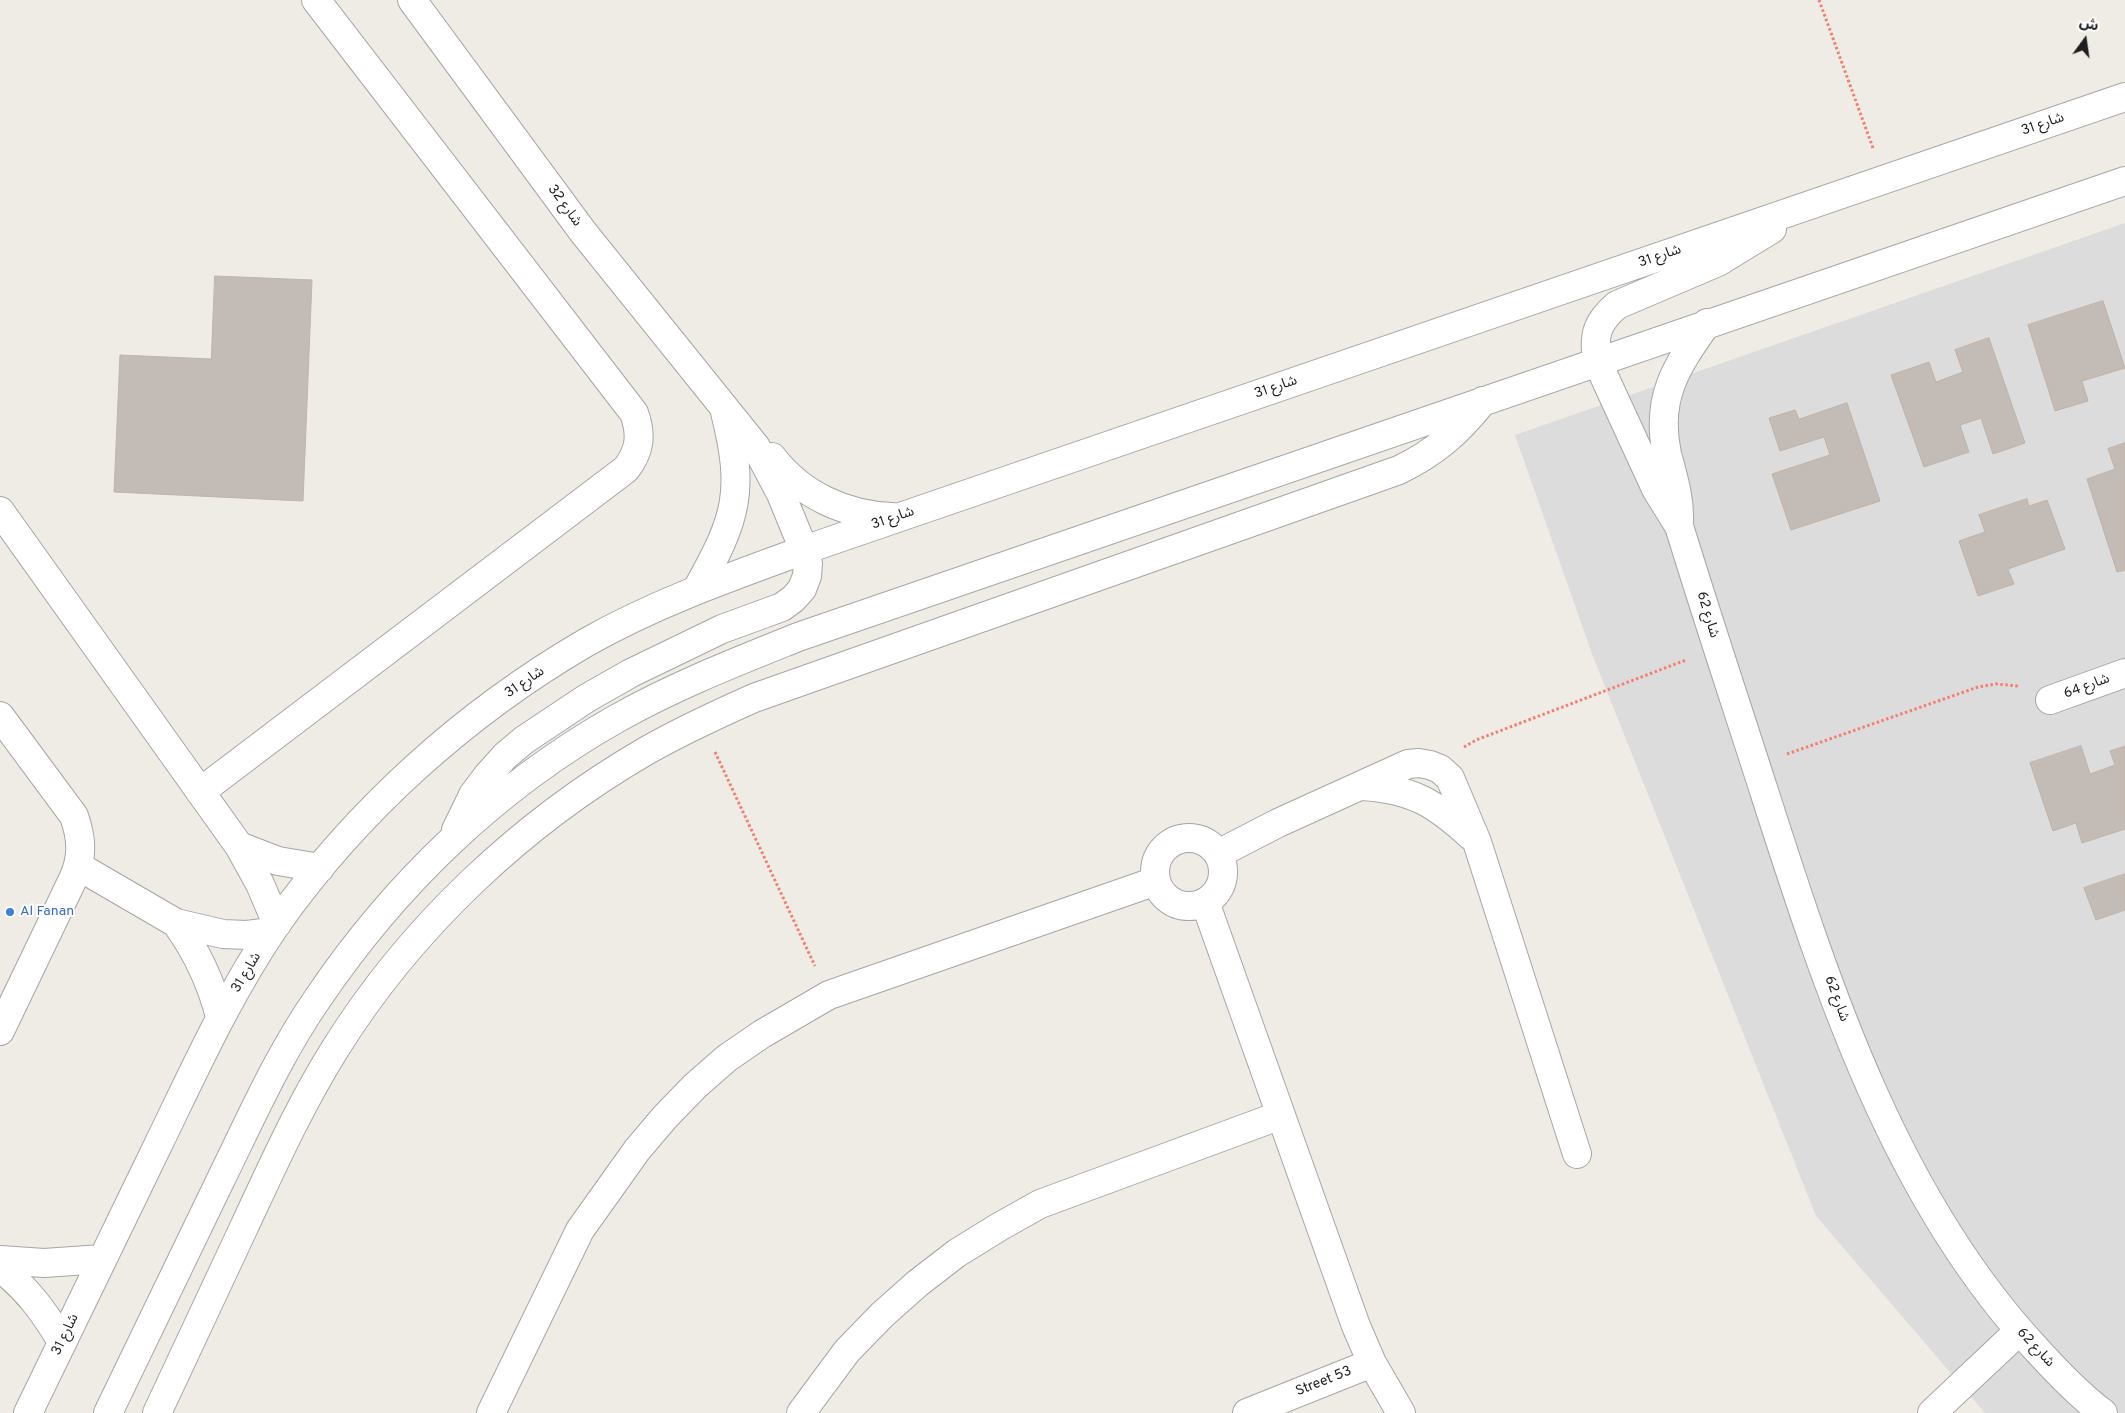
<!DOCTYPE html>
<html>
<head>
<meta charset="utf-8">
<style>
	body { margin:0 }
	#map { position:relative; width:2125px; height:1413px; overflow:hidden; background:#efece5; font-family:Overpass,"Noto Sans Arabic",sans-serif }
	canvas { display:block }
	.north { position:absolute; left:2060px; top:15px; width:50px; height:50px; -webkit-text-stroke:4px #fff; paint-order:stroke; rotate:14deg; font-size:14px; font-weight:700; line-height:20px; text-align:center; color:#1f1f1f }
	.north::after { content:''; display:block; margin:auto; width:18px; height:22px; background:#1f1f1f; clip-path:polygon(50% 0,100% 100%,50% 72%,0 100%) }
</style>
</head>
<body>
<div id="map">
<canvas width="2125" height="1413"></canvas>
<div class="north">ش</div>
</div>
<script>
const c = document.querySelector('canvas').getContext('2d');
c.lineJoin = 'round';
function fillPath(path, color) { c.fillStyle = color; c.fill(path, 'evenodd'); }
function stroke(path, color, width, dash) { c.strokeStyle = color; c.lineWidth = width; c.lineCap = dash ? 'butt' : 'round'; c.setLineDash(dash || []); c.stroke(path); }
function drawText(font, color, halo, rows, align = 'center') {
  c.font = font + ' Overpass,"Noto Sans Arabic",sans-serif'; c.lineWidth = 4; c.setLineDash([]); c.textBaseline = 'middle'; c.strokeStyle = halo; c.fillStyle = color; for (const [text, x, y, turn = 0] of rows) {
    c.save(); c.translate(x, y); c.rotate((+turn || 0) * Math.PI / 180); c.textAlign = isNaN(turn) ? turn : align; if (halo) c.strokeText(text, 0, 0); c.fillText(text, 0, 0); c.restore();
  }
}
fillPath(new Path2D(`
	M2125,223V1413H1985L1816,1216L1592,654L1515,435Z`), '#dddcdc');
const building = new Path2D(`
	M215,276L312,280L303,501L114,492L120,355L211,359Z
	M2103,301L2125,368L2082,381L2088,401L2055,411L2028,325Z
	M1989,338L2025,443L1993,454L1981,418L1960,425L1969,452L1924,467L1891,375L1929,362L1936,382L1963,372L1955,350Z
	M1847,403L1880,501L1791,530L1772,474L1830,455L1824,437L1780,451L1769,418L1795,410L1799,419Z
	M2125,443V570L2117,572L2087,479L2115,469L2108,449Z
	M2027,499L2029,506L2047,500L2065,549L2008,569L2014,584L1978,596L1959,541L1985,532L1979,515Z
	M2081,746L2090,774L2115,765L2110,751L2125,746V829L2082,843L2076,823L2053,831L2030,763Z
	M2125,874V910L2096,920L2084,888Z`);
fillPath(building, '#c3bbb5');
stroke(building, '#c0b3a8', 1);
const minor = new Path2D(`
	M412,0L583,232L756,447L781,494L804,550L808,563L807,576L802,589L793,599L782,607L722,629L631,673L587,698L524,740L505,756L488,775L473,795L456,830
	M1772,229L1718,262L1617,305C1597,322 1593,335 1597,361L1656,489L1679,526C1706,614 1735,701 1763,788C1826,984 1894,1198 2038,1351C2058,1373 2079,1395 2103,1413
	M772,457C801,495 845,515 892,517
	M0,511L239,846L260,884L277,924
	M1679,522C1680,498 1673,477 1667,454C1655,398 1676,367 1707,323
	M697,589C737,518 745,492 725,412
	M2050,700L2125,673
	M0,716L74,816C82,839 83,857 73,879L0,1031
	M1362,786C1412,789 1435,803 1471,836
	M200,792L626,469C640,451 642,435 634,413L316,0
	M1155 872a34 34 0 1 1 68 0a34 34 0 1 1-68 0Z
	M239,846L278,861L320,868
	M1218,854L1278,823L1408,764L1419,763L1430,765L1440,769L1450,778L1477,842L1577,1154
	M78,866L176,923L223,934L247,935L271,932
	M1205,902L1356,1326L1372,1363L1401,1413
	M176,923C197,952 211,981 220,1017
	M0,1260L44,1263L102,1259
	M0,1268C27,1288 45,1313 62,1342
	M28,1413C71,1324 115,1235 158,1145C194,1071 228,995 275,926C356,811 465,713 587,642C656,603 730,577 804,550L2125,97
	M108,1413C146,1335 184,1257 221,1179C251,1118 279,1054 318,998C395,884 496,787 616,719C674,686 736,662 798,637L2125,181
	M157,1413C186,1350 216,1288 245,1225C273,1165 300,1105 335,1049C411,927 522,823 646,751C681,731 718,714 754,698L1399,470C1436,452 1458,432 1483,401
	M491,1413L580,1230L637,1150L665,1117L695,1086L727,1058L762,1034L829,995L1156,881
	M801,1413L847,1351L882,1315L918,1283L957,1253L999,1227L1040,1204L1281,1115
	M1247,1413L1372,1363
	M1932,1413L2019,1331`);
stroke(minor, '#a6a6a6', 30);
stroke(new Path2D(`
	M1819,0L1873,148
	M1464,747L1476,740L1686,660
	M715,752L815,966
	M1787,754L1978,687L1996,684L2019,686`), '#f47e71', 3, [2.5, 2.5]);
stroke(minor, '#fff', 28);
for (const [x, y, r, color] of [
	[10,912,5,"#3f7fe0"]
]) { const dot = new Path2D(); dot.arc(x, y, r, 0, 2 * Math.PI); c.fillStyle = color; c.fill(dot); stroke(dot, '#fff', 2); }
drawText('14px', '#1f1f1f', '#fff', [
	["شارع 31",2043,125,-19],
	["شارع 32",564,206,54],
	["شارع 31",1660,257,-19],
	["شارع 31",1276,388,-19],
	["شارع 31",893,519,-19],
	["شارع 62",1707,615,73],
	["شارع 31",525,683,-34],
	["شارع 64",2087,687,-20],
	["شارع 31",247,973,-59],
	["شارع 62",1836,999,70],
	["شارع 31",66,1335,-64],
	["شارع 62",2035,1348,47],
	["Street 53",1324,1382,-22]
]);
drawText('14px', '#366cbe', '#fff', [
	["Al Fanan",20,912]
], 'left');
</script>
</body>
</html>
